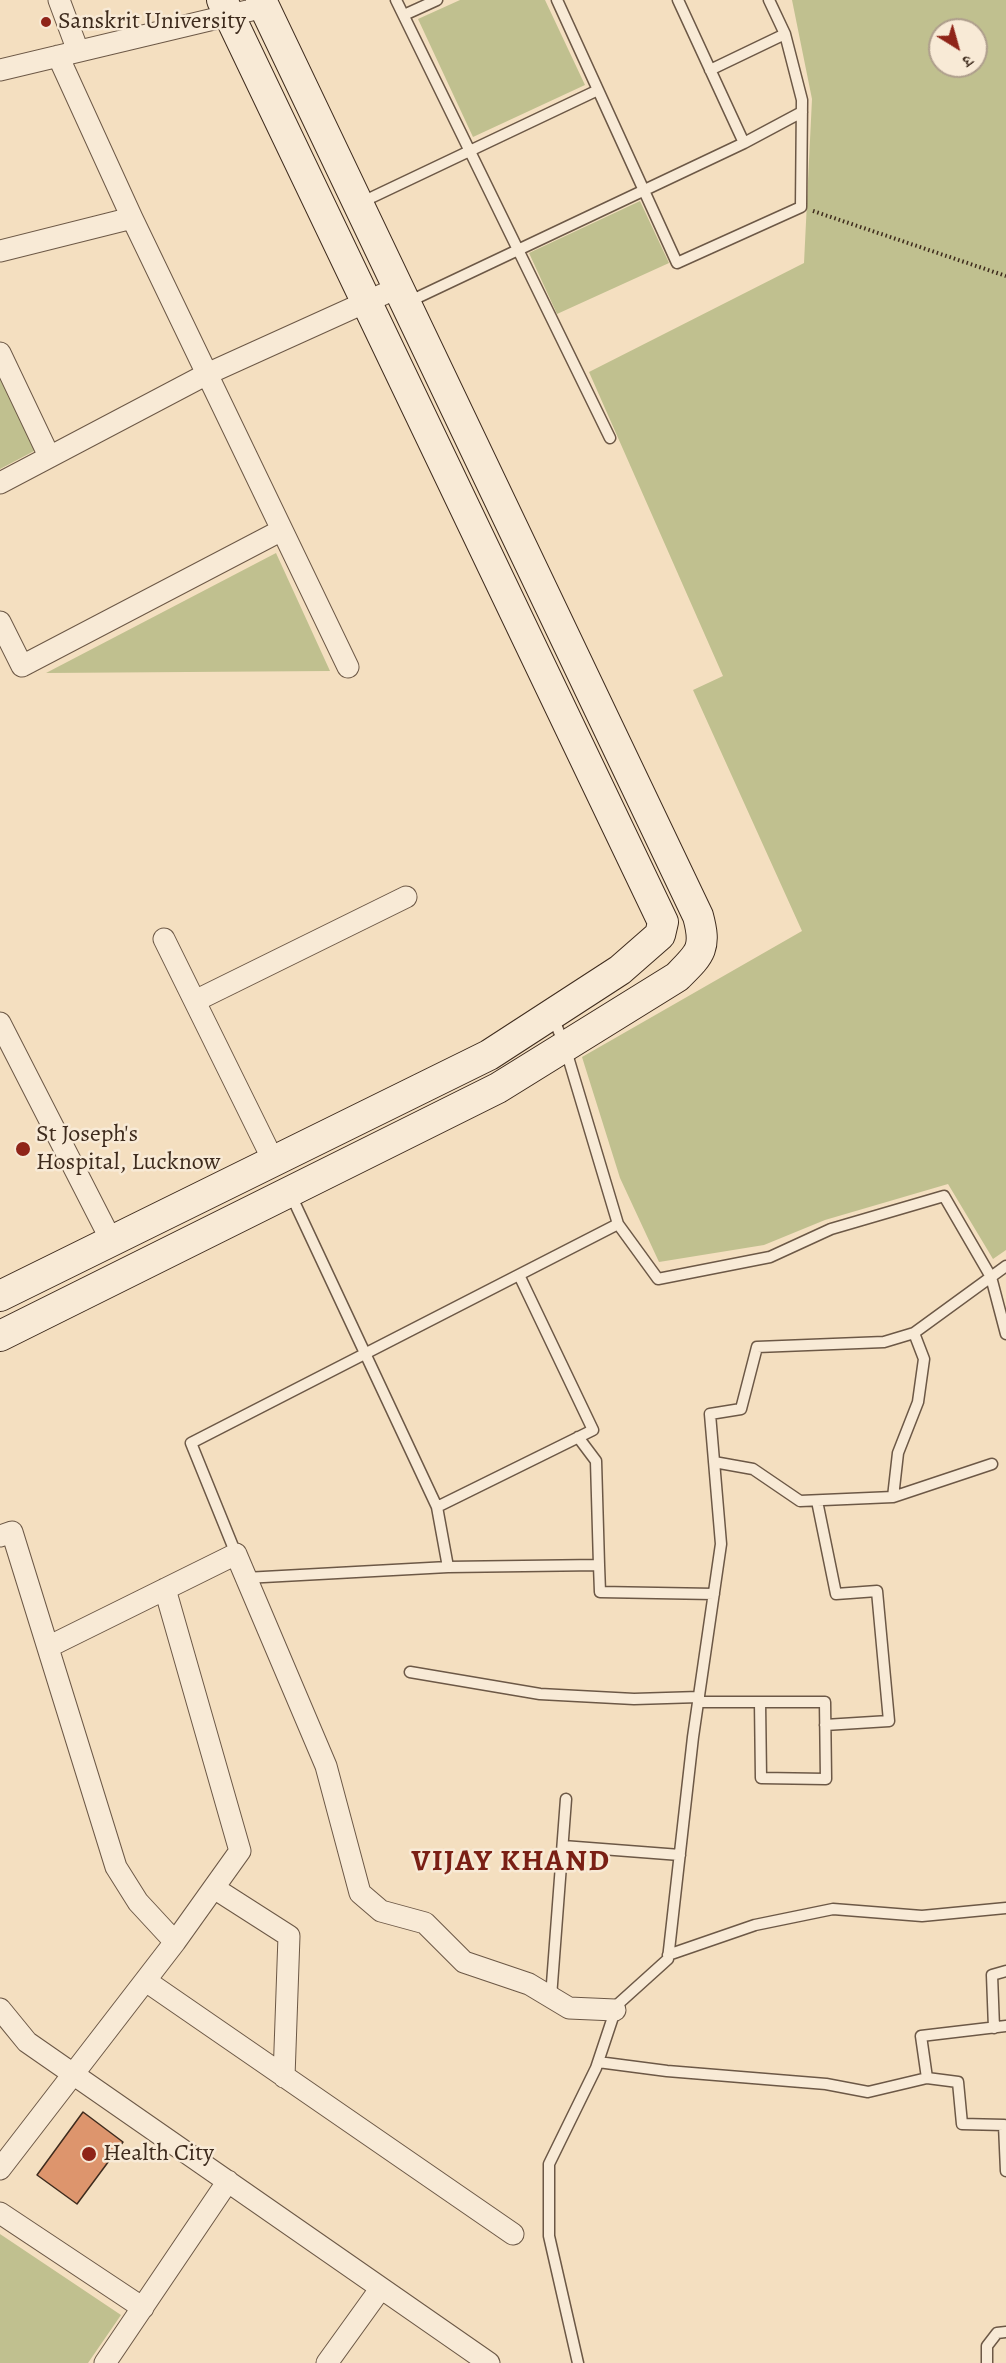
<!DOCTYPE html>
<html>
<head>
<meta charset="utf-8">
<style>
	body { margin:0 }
	#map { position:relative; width:1006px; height:2363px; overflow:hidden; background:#f4dfc0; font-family:Alegreya,"Noto Serif Devanagari",serif }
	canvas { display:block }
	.north { position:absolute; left:928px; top:18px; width:60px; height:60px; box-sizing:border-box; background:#f8ead6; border:2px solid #ae9e8c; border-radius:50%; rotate:143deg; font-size:16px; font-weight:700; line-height:24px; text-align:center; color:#3e2b1d }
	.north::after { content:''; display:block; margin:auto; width:21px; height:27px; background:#8f2418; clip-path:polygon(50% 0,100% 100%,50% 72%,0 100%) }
</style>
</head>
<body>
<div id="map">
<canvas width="1006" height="2363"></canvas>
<div class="north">उ</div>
</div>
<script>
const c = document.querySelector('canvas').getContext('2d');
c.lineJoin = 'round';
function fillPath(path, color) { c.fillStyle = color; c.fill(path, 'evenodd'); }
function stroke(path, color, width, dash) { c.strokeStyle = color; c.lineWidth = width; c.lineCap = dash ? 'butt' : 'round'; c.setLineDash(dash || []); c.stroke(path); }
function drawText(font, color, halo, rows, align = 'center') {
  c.font = font + ' Alegreya,serif'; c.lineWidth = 5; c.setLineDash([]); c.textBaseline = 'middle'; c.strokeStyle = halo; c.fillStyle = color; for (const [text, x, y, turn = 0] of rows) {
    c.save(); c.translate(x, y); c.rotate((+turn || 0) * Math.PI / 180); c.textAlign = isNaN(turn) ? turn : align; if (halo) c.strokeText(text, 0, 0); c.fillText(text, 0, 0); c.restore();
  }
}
fillPath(new Path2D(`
	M460,0H545L585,85L473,137L418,19Z
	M792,0H1006V1250L993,1259L948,1184L825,1220L764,1245L659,1262L620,1178L582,1057L802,931L693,690L723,676L589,372L804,263L812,99ZM940,30H976V66H940Z
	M640,201L669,263L557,314L529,253Z
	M0,378L36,450L0,469Z
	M276,553L330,671L46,673Z
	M0,2234L121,2315L88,2363H0Z`), '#c0c08f');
const building = new Path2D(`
	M83,2112L123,2142L77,2204L37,2175Z`);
fillPath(building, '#dd956d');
stroke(building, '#3e2b1d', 1.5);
const lane = new Path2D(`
	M396,0L610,438
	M557,0L677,263L801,207L802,100L785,34L769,0
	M678,0L744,143
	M404,15L437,0
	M710,70L785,34
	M360,203L598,90
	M408,302L744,143L802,112
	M553,1017L565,1047L618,1224L658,1279L770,1257L831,1229L944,1196L991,1277L1006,1334
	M290,1193L437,1507L448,1567
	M578,1437L596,1461L599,1565
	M714,1462L753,1469L800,1501L893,1497L992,1464
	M893,1497L898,1453L918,1402L924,1359L914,1333
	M817,1501L836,1594L877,1591L889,1721L825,1725
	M437,1507L593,1430L519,1275
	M236,1554L191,1443L618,1224
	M245,1578L448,1567L599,1565L600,1592L714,1594
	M410,1672L540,1694L634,1699L699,1697
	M698,1702H825L826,1779L761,1778L760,1702
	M563,1846L680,1855
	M668,1955L755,1925L833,1909L922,1916L1006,1908
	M551,1997L566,1799
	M994,2028L992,1975L1006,1971
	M598,2062L667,2071L826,2084L868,2092L927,2078L921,2036L1006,2026
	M927,2078L958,2082L962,2124L1004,2125L1006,2171
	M578,2363L549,2236V2164L596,2068L617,2005L668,1959L693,1737L721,1544L710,1414L741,1409L757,1347L884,1342L914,1333L1006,1266
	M987,2363V2346L997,2333L1006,2332`);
const street = new Path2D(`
	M59,0L78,51
	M58,56L132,218L348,667
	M0,70L264,7
	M0,251L132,218
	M0,353L49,456
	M0,483L207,374L397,288
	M0,622L22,666L282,530
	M164,939L273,1160
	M195,1001L406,897
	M0,1023L111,1240
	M0,1536L12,1532L116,1867L138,1902L175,1942
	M48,1647L236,1554L326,1766L360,1893L381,1911L425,1923L464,1962L529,1984L569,2008L615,2010
	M214,1888L289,1936L284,2077
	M146,1981L513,2234
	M0,2009L27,2042L489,2363
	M0,2169L175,1942L240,1851L165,1589
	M0,2213L143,2308
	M105,2363L228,2181
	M327,2363L381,2288`);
const secondary = new Path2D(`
	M0,1296L489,1055L620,970L660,935L663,922L222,0
	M0,1336L498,1088L677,977C700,954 707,949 698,916L261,0`);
stroke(lane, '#6c5846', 13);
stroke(street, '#6c5846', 23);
stroke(secondary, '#3e2b1d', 32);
stroke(new Path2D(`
	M813,211L1006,276`), '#3e2b1d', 4, [1.5, 3]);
stroke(lane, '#f8ead6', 10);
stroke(street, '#f8ead6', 21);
stroke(secondary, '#f8ead6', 30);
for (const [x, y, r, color] of [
	[46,22,6,"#8f2418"],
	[23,1149,8,"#8f2418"],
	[89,2154,8,"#8f2418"]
]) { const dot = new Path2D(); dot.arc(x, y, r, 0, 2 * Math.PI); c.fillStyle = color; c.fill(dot); stroke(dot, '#f8ead6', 2); }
drawText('24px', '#3e2b1d', '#f8ead6', [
	["Sanskrit University",58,22],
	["St Joseph's",36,1135],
	["Hospital, Lucknow",36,1163],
	["Health City",103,2154]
], 'left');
c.letterSpacing = '1.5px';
drawText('bold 30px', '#7a1f14', '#f8ead6', [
	["VIJAY KHAND",511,1863]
]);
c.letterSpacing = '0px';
</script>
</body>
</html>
